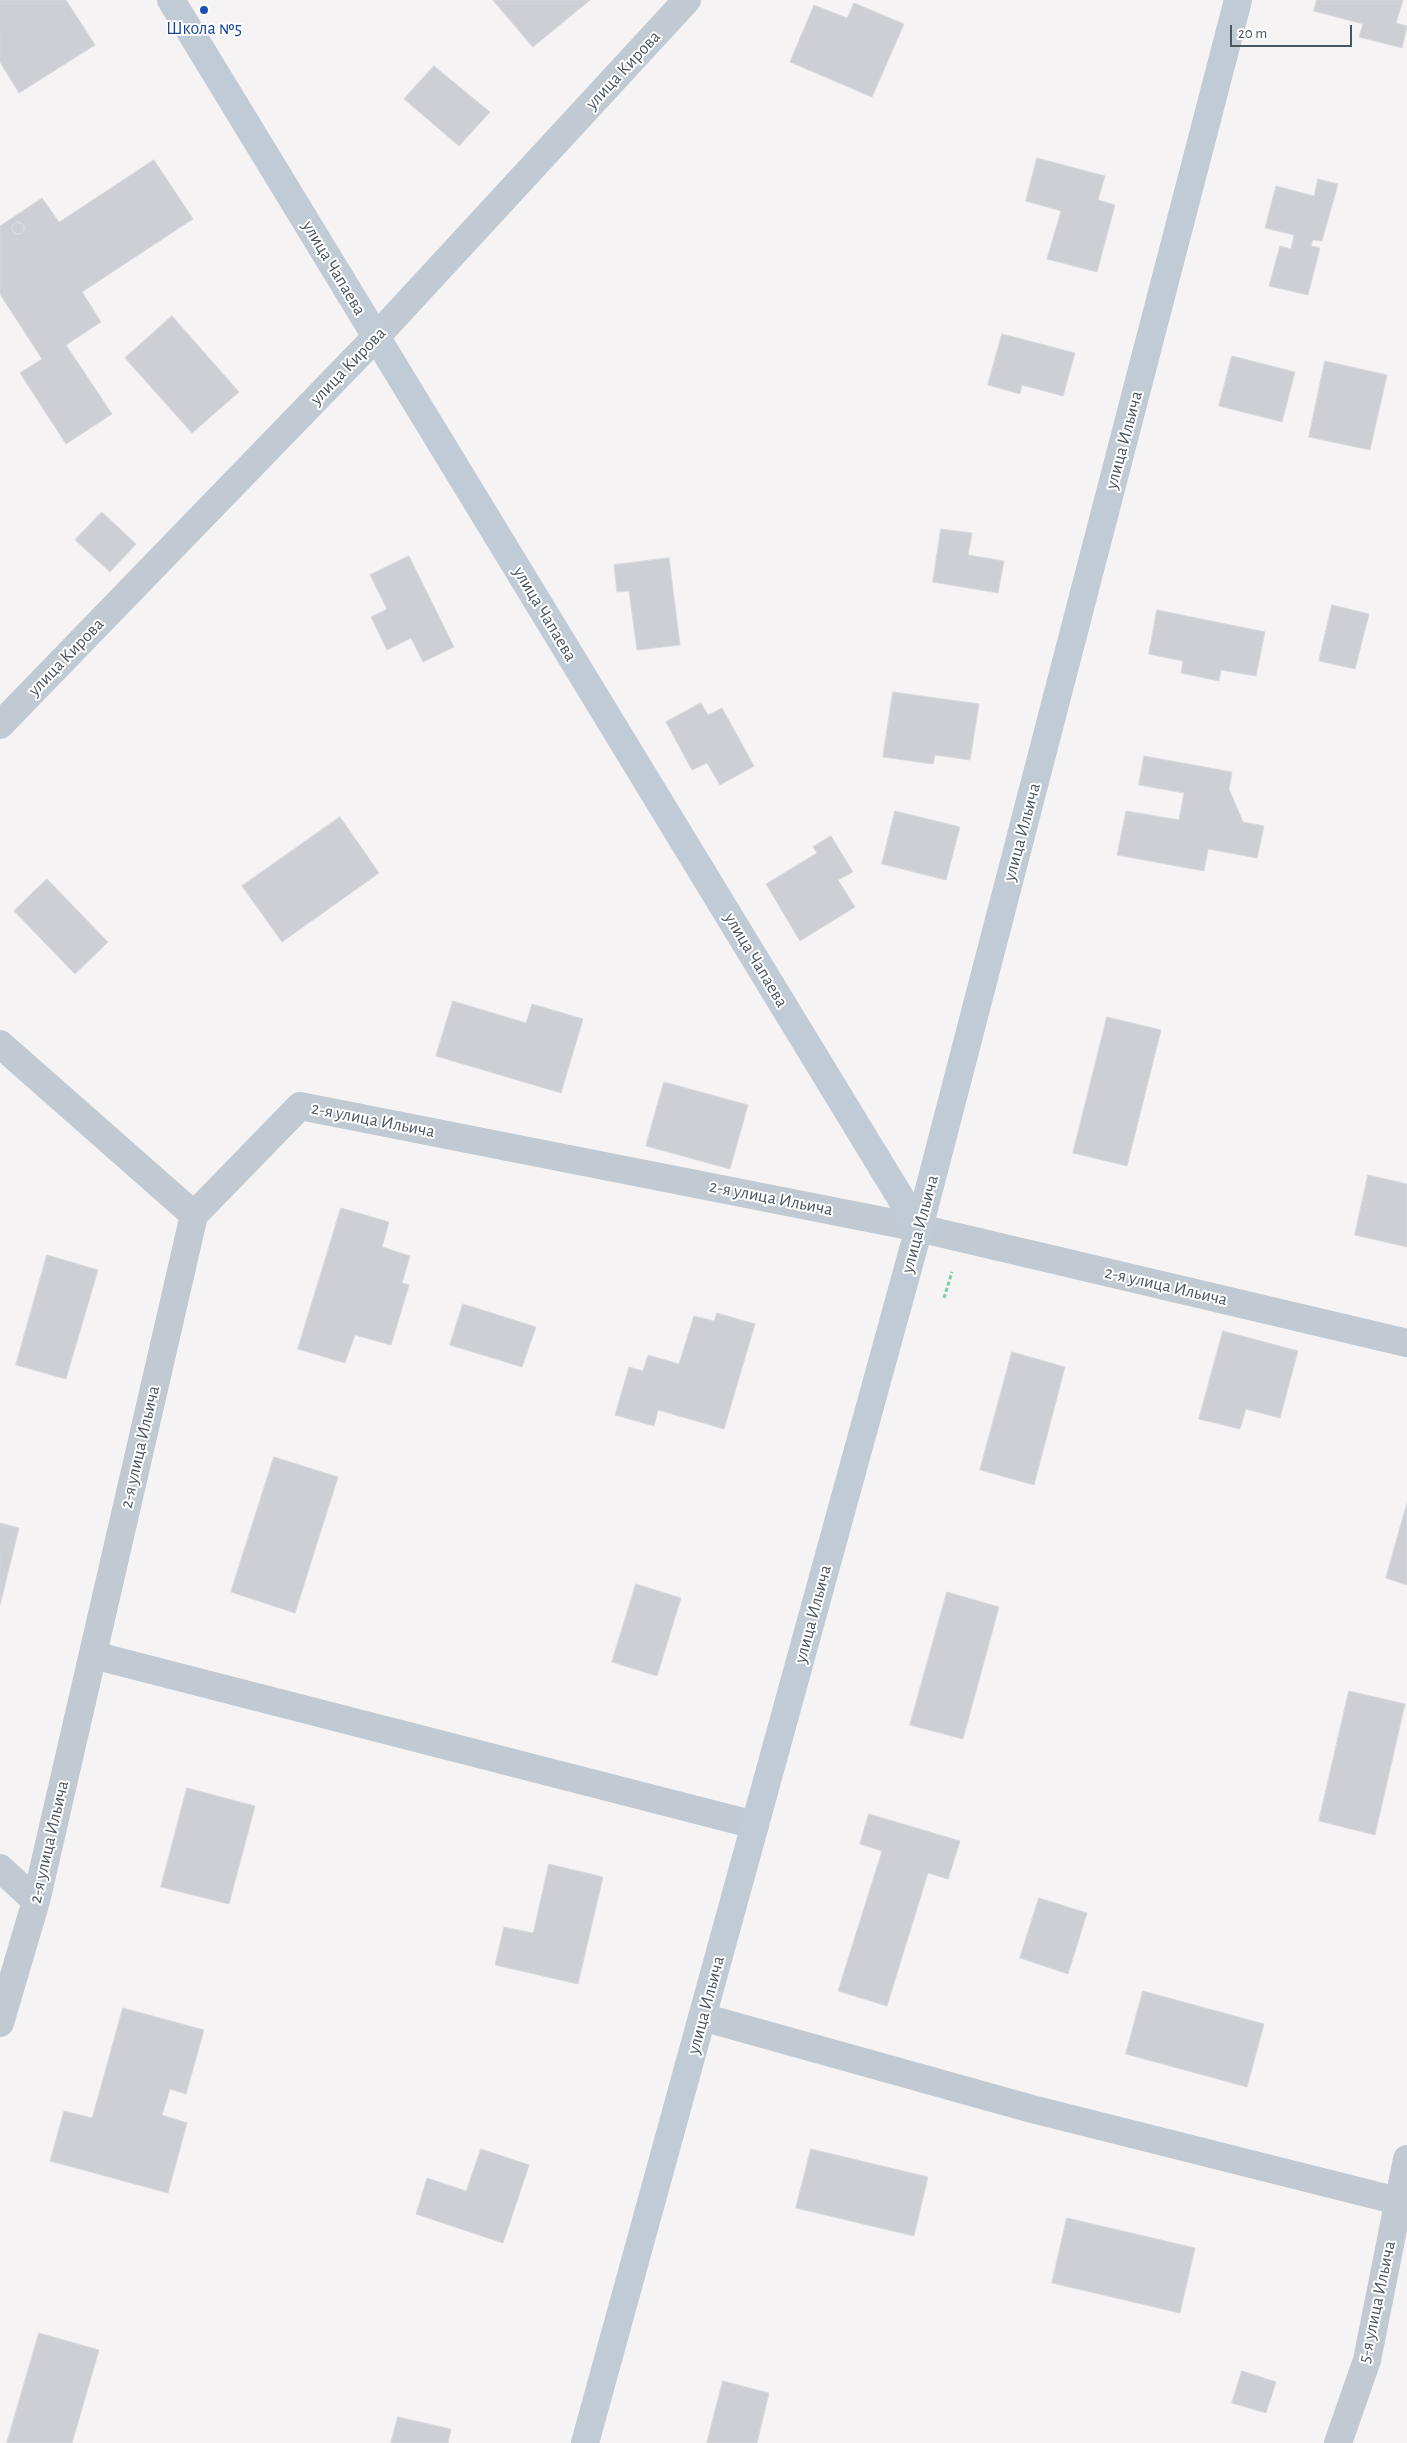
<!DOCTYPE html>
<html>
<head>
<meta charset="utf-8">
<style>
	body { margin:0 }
	#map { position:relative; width:1407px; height:2443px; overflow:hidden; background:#f5f3f3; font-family:"Alegreya Sans",sans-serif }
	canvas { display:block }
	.scale { position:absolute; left:1230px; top:25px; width:122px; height:22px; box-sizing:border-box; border:2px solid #4a5661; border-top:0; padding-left:6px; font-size:15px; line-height:18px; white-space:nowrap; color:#4a5661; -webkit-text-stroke:4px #fff; paint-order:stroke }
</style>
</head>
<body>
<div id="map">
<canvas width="1407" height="2443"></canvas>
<div class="scale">20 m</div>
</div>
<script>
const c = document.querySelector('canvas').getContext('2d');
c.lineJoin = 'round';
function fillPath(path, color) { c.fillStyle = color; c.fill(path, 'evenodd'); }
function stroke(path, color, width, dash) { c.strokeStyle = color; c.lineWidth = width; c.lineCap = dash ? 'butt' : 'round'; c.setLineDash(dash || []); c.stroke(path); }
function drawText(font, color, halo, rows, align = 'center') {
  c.font = font + ' "Alegreya Sans",sans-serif'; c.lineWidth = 4; c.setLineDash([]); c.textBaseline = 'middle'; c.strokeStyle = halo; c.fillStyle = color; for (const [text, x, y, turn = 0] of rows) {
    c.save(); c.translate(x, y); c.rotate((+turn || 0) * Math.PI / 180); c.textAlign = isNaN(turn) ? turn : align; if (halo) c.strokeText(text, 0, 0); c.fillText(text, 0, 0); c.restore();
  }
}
const building = new Path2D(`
	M0,0H66L95,45L19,93L0,62Z
	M493,0H590L533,47Z
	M1317,0H1403L1396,23L1407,26L1402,48L1359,37L1363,24L1314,11Z
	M854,3L904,24L872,97L790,62L814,5L847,18Z
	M434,66L490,112L459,146L404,99Z
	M1037,158L1105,176L1098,200L1115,205L1097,272L1047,259L1061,211L1026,201Z
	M154,160L193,219L82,292L101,322L66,345L112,414L66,444L20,373L42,359L0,294V226L42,198L59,222ZM16,222L23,224L25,228L21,234H15L12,231V227Z
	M1318,179L1338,184L1322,241L1313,240L1311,246L1320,248L1308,295L1269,286L1280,246L1291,249L1294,235L1265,228L1276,186L1314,196Z
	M12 228a6 6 0 1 1 12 0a6 6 0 1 1-12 0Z
	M172,316L239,392L192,433L125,358Z
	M1002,334L1075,353L1063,396L1022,385L1020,394L988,385Z
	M1232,356L1295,372L1282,422L1219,406Z
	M1325,361L1387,375L1370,450L1309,437Z
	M102,512L136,544L110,572L75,540Z
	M941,529L972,533L968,555L1004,561L998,593L933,582Z
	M409,556L454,647L423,662L411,638L387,650L371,617L387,609L370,575Z
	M669,558L680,645L637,650L629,591L617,592L614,565Z
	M1332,605L1369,614L1355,669L1319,661Z
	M1157,610L1265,632L1256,676L1221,670L1219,681L1181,673L1183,661L1149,654Z
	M893,692L979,704L970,760L935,755L933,764L883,757Z
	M701,703L708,715L722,708L754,766L720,785L707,763L692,770L666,722Z
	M1144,756L1232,772L1229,789L1243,822L1264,826L1257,858L1208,849L1204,871L1117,855L1126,811L1179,820L1184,793L1139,785Z
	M895,811L960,827L946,880L882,864Z
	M340,817L379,873L282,942L242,886Z
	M831,836L853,872L838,880L855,907L800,941L766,884L817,853L813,847Z
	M47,879L108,942L75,974L14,911Z
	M453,1001L526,1023L532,1004L583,1019L561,1093L436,1056Z
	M1107,1017L1161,1030L1127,1166L1073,1153Z
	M664,1082L748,1105L730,1169L646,1146Z
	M1368,1175L1407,1184V1247L1355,1235Z
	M341,1208L389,1222L382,1247L410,1256L402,1283L409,1285L391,1345L355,1335L345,1363L298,1349Z
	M47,1255L98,1270L66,1379L16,1365Z
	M463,1304L536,1327L522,1367L450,1345Z
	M717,1313L755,1324L724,1429L658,1410L654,1426L615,1415L629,1367L643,1371L648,1355L679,1364L694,1316L714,1321Z
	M1223,1331L1298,1351L1280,1418L1246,1409L1240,1429L1199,1419Z
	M1012,1352L1065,1367L1034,1485L980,1470Z
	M274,1457L338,1477L295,1613L231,1592Z
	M1407,1503V1585L1386,1578Z
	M0,1523L19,1528L0,1605Z
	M636,1584L681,1598L657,1676L612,1662Z
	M947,1592L999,1607L963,1739L910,1725Z
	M1349,1691L1405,1704L1375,1835L1319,1821Z
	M187,1788L255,1806L229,1904L161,1887Z
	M869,1814L960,1841L948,1879L928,1873L887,2006L838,1991L882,1851L860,1844Z
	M549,1864L603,1877L578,1984L495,1965L504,1927L533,1933Z
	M1039,1898L1087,1913L1068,1974L1020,1958Z
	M1143,1991L1264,2024L1247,2087L1126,2054Z
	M123,2008L204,2030L186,2094L170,2089L162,2115L187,2123L168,2193L50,2161L64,2111L92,2118Z
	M481,2149L529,2165L503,2243L416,2214L427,2178L466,2191Z
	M811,2149L928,2177L914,2236L796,2208Z
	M1067,2218L1195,2248L1180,2313L1052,2283Z
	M39,2333L99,2350L72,2443H7Z
	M1242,2371L1276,2382L1266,2413L1232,2403Z
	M723,2381L769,2393L757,2443H707Z
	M398,2417L451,2429L448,2443H391Z`);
fillPath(building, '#cdcfd5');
stroke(building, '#d7d9de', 1);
stroke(new Path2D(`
	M944,1298L952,1272`), '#7ad0a6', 3, [4, 2.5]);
stroke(new Path2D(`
	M0,725L376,337L687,0
	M0,1044L194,1215
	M93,1655L755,1825
	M0,1868L36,1901
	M702,2017L1032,2109L1398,2201
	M0,2023L36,1901L194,1215L300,1106L919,1228L1407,1343
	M1338,2443L1367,2360L1407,2159`), '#c1cad2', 28);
stroke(new Path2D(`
	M171,0L919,1228
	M585,2443L919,1228L1238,0`), '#c1cbd6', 28);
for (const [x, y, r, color] of [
	[204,10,5,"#1a4fb4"]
]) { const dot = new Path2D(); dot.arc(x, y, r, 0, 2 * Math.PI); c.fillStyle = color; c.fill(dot); stroke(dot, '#fff', 2); }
drawText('18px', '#164399', '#fff', [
	["Школа №5",204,29]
]);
drawText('18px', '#4a5661', '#fff', [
	["улица Кирова",623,70,-47],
	["улица Чапаева",334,268,59],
	["улица Кирова",348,366,-46],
	["улица Ильича",1124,440,-75],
	["улица Чапаева",545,614,59],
	["улица Кирова",66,657,-46],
	["улица Ильича",1022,832,-75],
	["улица Чапаева",756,960,59],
	["2-я улица Ильича",373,1120,11],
	["2-я улица Ильича",771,1198,11],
	["улица Ильича",920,1224,-75],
	["2-я улица Ильича",1166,1286,13],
	["2-я улица Ильича",140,1447,-77],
	["улица Ильича",813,1614,-75],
	["2-я улица Ильича",49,1842,-77],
	["улица Ильича",706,2005,-75],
	["5-я улица Ильича",1377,2302,-78]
]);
</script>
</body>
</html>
